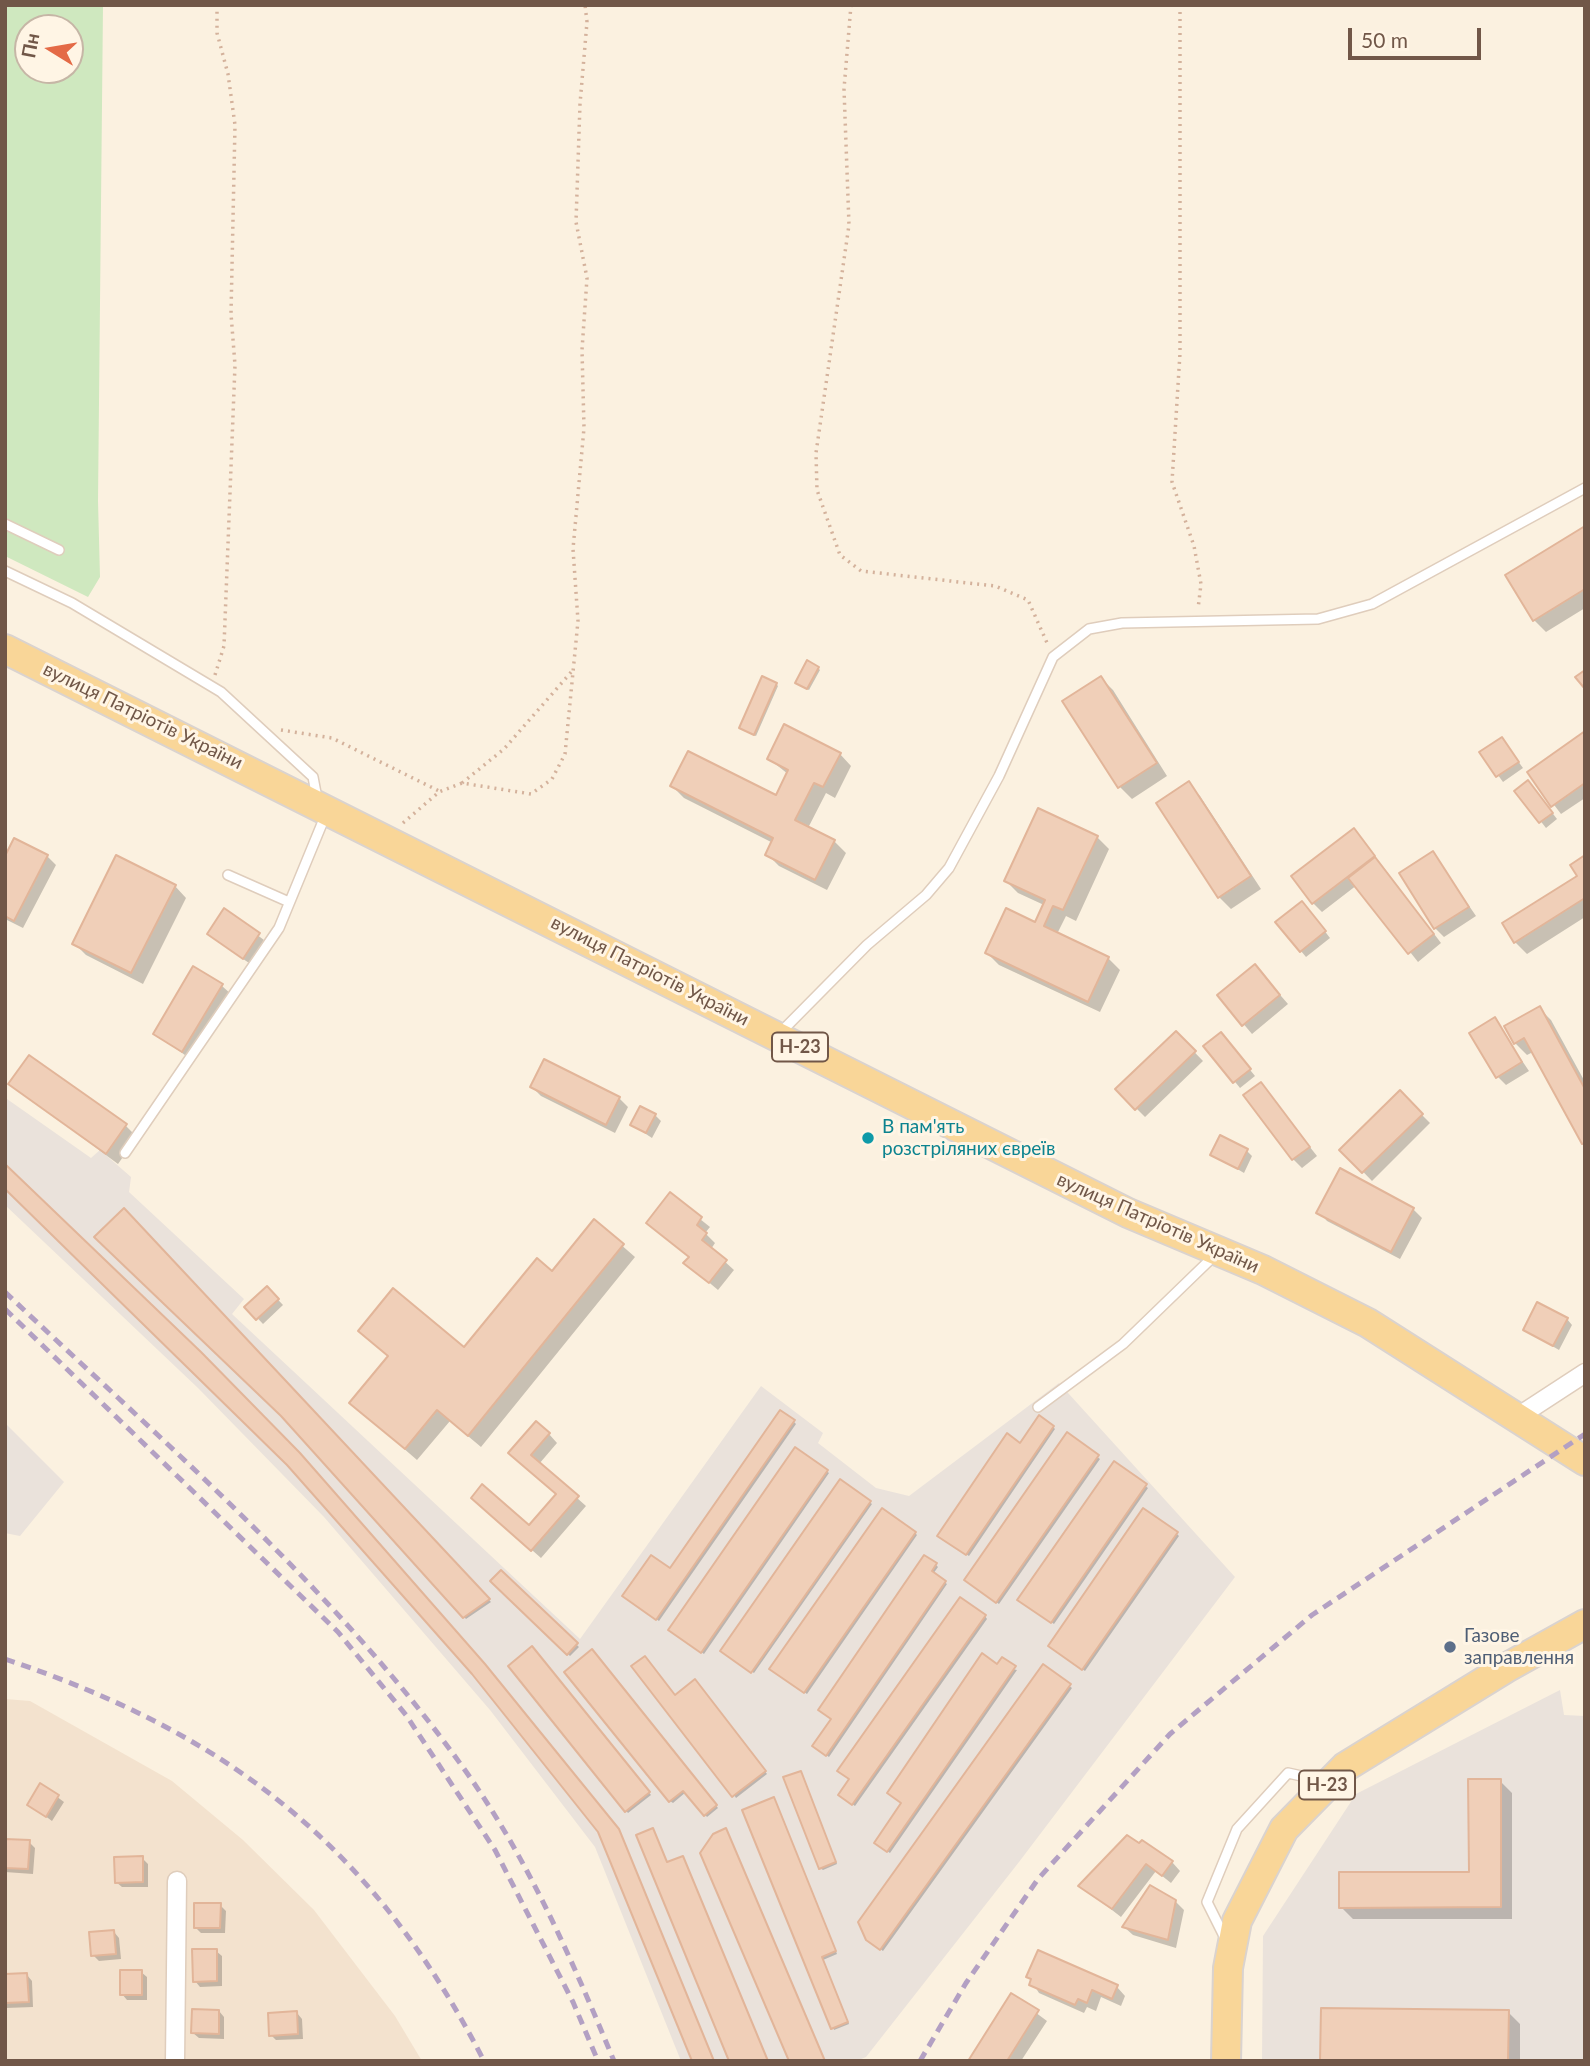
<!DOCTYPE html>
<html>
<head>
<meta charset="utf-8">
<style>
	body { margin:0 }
	#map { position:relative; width:1590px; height:2066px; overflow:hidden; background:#fbf1e0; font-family:Lato,sans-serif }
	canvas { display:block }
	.frame { position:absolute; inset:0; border:7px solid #715748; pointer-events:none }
	.north { position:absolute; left:14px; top:14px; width:70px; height:70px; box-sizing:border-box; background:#fff5e5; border:2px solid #c6b6a6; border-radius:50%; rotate:281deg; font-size:19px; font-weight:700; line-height:28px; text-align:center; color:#715748 }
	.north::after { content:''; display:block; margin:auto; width:24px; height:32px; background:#e46a46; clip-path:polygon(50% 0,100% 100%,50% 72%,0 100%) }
	.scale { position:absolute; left:1348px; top:28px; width:133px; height:32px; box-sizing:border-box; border:4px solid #715748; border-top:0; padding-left:9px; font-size:21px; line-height:24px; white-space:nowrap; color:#715748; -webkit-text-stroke:5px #fff5e5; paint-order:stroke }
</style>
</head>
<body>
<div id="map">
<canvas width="1590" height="2066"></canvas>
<div class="frame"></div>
<div class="north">Пн</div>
<div class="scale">50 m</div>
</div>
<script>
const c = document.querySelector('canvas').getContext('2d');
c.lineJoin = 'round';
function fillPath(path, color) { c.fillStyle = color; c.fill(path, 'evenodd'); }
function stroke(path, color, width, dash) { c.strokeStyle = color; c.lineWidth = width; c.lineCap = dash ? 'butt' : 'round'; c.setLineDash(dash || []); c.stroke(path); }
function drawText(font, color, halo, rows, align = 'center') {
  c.font = font + ' Lato,sans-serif'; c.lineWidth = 6; c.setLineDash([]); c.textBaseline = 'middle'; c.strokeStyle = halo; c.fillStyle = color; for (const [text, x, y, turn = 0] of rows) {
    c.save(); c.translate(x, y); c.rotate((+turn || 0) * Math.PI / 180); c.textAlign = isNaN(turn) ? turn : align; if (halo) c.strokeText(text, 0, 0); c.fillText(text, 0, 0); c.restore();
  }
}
fillPath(new Path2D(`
	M5,1699L30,1701L172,1781L243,1840L314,1910L395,2016L422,2061H5Z`), '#f3e2ce');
fillPath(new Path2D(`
	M7,1099L91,1158L100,1150L131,1177L129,1192L244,1299L232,1314L580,1639L761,1386L823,1433L818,1443L876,1488L909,1496L1059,1383L1235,1577L1019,1862L866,2057L856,2061H681L595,1847L490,1710L324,1517L198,1388L5,1205Z
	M5,1423L64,1482L20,1536L5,1533Z
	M1560,1690L1564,1715L1585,1716V2061H1262L1263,1936L1356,1794Z`), '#eae2db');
fillPath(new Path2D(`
	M5,5H103L98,501L100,577L88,597L5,556ZM28,28H70V70H28Z`), '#cfe8bf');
fillPath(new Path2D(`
	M1585,528V608L1546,632L1534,620Z
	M818,668L820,670L809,690L799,685Z
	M1101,678L1113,690L1167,776L1132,799L1120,787L1065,702Z
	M776,684L778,686L756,736L743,730L741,728Z
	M1585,733V798L1561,814L1529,772Z
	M1502,739L1523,768L1503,782L1482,753Z
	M840,754L851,766L835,798L826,793L808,828L834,841L846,853L827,890L779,866L767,854L773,843L684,798L672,786L776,798L788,774L769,759Z
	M1188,784L1200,796L1261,889L1231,909L1219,897Z
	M1533,788L1557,819L1546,828L1517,791Z
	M1097,837L1109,849L1076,921L1066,916L1057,934L1108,958L1120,970L1100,1012L999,965L987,953L1036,924L1044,905L1018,893L1006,881Z
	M1362,839L1441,943L1418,962L1357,885L1322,912L1313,903Z
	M1433,853L1476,916L1444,937L1435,928Z
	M47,856L56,865L23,928L5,919V860Z
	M1585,857V917L1527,954L1515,942L1579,877Z
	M175,886L186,898L143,984L86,955L74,943Z
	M1307,908L1330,938L1306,957L1301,951Z
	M225,911L264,940L249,963L214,939Z
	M1255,966L1288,1004L1252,1034L1219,995Z
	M222,986L231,994L192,1060L155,1034Z
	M1539,1008L1551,1020L1585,1082V1145L1533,1052L1527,1055L1511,1039Z
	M1494,1019L1529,1071L1506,1085L1498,1077Z
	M1176,1033L1203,1061L1145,1117L1117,1089Z
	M1226,1040L1255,1076L1240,1088L1206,1046Z
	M10,1084L125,1125L137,1137L118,1164Z
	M1260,1084L1317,1156L1302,1168L1293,1159Z
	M532,1087L619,1098L628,1107L615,1133L541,1096Z
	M1400,1093L1430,1123L1372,1181L1342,1150Z
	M655,1115L661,1121L652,1138L632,1125Z
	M1247,1151L1252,1156L1244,1173L1212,1154Z
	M670,1195L710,1227L705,1233L715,1243L711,1249L734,1270L718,1290L686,1263L690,1258L648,1223Z
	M1413,1209L1422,1218L1400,1259L1327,1221L1319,1212Z
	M124,1210L491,1602L466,1619L284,1416Z
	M595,1222L635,1257L481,1447L450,1421L417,1460L351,1403L389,1357L360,1331L464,1349L552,1273Z
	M267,1288L283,1305L263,1324L247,1307Z
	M1567,1319L1572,1325L1559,1350L1525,1330Z
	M794,1422L796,1424L659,1621L626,1598L670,1571Z
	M1053,1427L1055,1429L969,1556L941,1538L1021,1445Z
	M549,1434L557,1443L539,1464L586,1506L541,1558L482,1506L529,1528L558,1495L519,1461Z
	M1067,1435L1100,1459L999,1604L968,1582Z
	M796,1449L829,1473L704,1654L672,1632Z
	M1114,1463L1148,1488L1054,1624L1022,1602Z
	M869,1502L872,1504L754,1673L725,1653Z
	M915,1533L917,1535L807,1694L774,1671Z
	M1177,1534L1179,1536L1085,1671L1052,1648Z
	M936,1565L938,1567L933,1574L947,1584L829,1757L816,1748Z
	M501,1573L579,1647L570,1656L492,1581Z
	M985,1616L987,1619L855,1806L842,1797Z
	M532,1648L651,1795L628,1813L510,1666Z
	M594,1654L718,1808L707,1817L686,1792L673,1803L670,1801L566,1672Z
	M998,1666L1017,1670L890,1853L878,1845Z
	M1044,1667L1072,1688L883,1951L871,1942Z
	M697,1684L767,1774L736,1798L675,1697Z
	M802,1775L837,1864L823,1870L820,1868Z
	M1500,1781L1512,1793V1919H1353L1341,1907L1470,1874Z
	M41,1785L64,1802L52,1821L29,1804Z
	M776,1802L837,1954L823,1960L849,2024L834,2030Z
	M653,1830L668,1864L683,1858L685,1860L768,2061H731Z
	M1127,1838L1172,1862L1180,1871L1171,1883L1156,1871L1121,1917L1081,1886Z
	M5,1841L29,1842L35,1848L33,1874L5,1872Z
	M142,1858L148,1864V1887H122L116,1882Z
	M1175,1901L1184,1910L1176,1948L1133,1935L1124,1927Z
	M220,1905L226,1911L225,1933H201L195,1927Z
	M114,1932L119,1938L121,1959L99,1961L93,1955Z
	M216,1951L222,1956V1986L200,1987L195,1981Z
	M141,1972L147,1977V2000H127L122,1994Z
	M27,1975L32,1981L33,2007L6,2008L5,1976Z
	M1028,1976L1117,1987L1125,1996L1121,2006L1101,1997L1096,2011L1087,2007L1084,2013L1039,1993Z
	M1012,1995L1047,2021L1021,2061H970Z
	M219,2011L224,2017V2039L199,2038L193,2033Z
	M1508,2012L1520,2024V2061H1322Z
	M297,2013L302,2019L303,2039L276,2040L271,2035Z`), '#0003');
const building = new Path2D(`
	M1585,526V589L1533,621L1505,575Z
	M807,660L819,667L807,689L795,683Z
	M1585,670V689L1575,677Z
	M762,676L777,683L754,735L739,728Z
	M1101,676L1157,763L1118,788L1062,701Z
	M784,724L841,753L823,787L814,783L795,820L835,840L815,880L765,855L773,838L670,786L688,751L776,795L788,770L767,759Z
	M1585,731V783L1551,807L1527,772Z
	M1502,737L1519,762L1496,777L1479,752Z
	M1528,780L1553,813L1539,823L1514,791Z
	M1189,781L1251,876L1218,898L1156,803Z
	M1038,808L1098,836L1063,910L1053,906L1044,926L1109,957L1088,1002L985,953L1006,908L1035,922L1045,900L1004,881Z
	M1354,828L1375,856L1312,904L1291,876Z
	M14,838L48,855L14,921L5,916V856Z
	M1433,851L1469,907L1434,929L1399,873Z
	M116,855L176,885L131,973L72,944Z
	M1585,855V898L1514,943L1502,923L1577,876L1570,865Z
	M1375,857L1434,934L1408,954L1348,878Z
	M1302,901L1326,931L1300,952L1275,922Z
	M224,908L260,933L243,959L207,934Z
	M1255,964L1280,995L1242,1026L1217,995Z
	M193,966L223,984L182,1052L153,1034Z
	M1540,1006L1585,1089V1143L1582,1144L1524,1038L1514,1044L1504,1026Z
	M1495,1017L1522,1062L1496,1078L1469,1033Z
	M1176,1031L1196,1051L1135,1110L1115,1089Z
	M1221,1032L1251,1069L1233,1083L1203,1046Z
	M29,1055L127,1124L106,1154L8,1084Z
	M544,1059L620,1097L606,1125L530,1087Z
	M1261,1082L1310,1147L1292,1160L1243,1095Z
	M1400,1090L1423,1114L1362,1173L1339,1150Z
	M640,1106L656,1114L646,1133L630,1125Z
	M1220,1135L1248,1149L1238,1169L1210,1155Z
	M5,1164L201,1352L300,1453L485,1664L619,1829L714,2061H692L598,1832L472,1674L287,1465L5,1189Z
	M1340,1168L1414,1208L1391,1252L1316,1213Z
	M670,1192L702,1217L697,1225L707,1233L702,1240L727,1260L709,1283L683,1263L689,1257L646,1223Z
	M124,1208L490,1599L463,1618L281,1416L94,1237Z
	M594,1219L624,1244L468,1436L437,1410L405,1449L349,1403L388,1356L358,1331L393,1288L464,1347L537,1258L552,1271Z
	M267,1286L279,1299L256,1320L244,1307Z
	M1537,1302L1568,1318L1553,1346L1523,1330Z
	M780,1410L795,1420L656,1620L622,1596L651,1555L670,1568Z
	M1039,1415L1054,1426L966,1555L937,1536L1007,1433L1020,1443Z
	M536,1421L550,1433L531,1455L579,1496L531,1551L471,1498L482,1484L529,1525L556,1494L508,1453Z
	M1067,1432L1099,1455L996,1603L964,1580Z
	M795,1447L828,1470L701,1653L668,1630Z
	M1114,1461L1147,1484L1051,1623L1017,1600Z
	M840,1479L871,1501L751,1673L720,1651Z
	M882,1508L916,1532L804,1693L769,1669Z
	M1143,1508L1178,1532L1082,1670L1048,1646Z
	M924,1555L937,1563L932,1571L946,1581L826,1756L812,1746L831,1719L818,1710Z
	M501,1570L578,1643L567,1655L490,1581Z
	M960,1597L986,1615L852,1805L838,1795L849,1779L837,1771Z
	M532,1646L650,1792L625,1812L508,1666Z
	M592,1649L717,1805L704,1816L683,1791L669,1802L564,1672Z
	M982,1653L997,1664L1002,1657L1016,1666L887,1852L874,1843L901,1803L887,1793Z
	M645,1656L675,1695L695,1679L766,1771L732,1797L631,1666Z
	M1043,1664L1071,1684L880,1950L866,1940L858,1922Z
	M801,1771L836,1862L819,1869L783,1777Z
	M1468,1779H1501V1907L1339,1908V1872H1469Z
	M40,1783L59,1795L46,1817L27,1805Z
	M774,1797L836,1951L822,1957L848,2022L831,2029L742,1810Z
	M653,1828L667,1862L683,1856L768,2061H729L636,1835Z
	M726,1828L825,2061H789L700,1853L713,1834Z
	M1127,1835L1139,1843L1142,1840L1173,1861L1162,1876L1146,1864L1112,1909L1078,1886Z
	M5,1839L30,1840L28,1869L5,1868Z
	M143,1856V1882L115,1883L114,1857Z
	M1150,1885L1176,1900L1168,1940L1122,1927Z
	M194,1903H221L220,1928H194Z
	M114,1930L116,1954L91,1956L89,1932Z
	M192,1949H217V1981L193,1982Z
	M1038,1950L1118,1985L1112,1999L1092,1990L1087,2003L1078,1999L1075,2005L1029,1985L1031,1979L1026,1977Z
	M120,1970H142V1995H120Z
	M27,1973L29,2002L5,2003V1974Z
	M1011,1993L1039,2010L1007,2061H968Z
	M1321,2008L1509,2010L1508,2061H1320Z
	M192,2009L219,2010V2034L191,2033Z
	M297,2011L298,2034L269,2036L268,2013Z`);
fillPath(building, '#f0cfb8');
stroke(building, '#e2b599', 2);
const lane = new Path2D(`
	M5,524L59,550
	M5,571L72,603L221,692L313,777L317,798
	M228,875L289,902
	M778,1035L867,945L926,895L949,868L999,776L1053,657L1089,629L1122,623L1318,619L1372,604L1585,488
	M125,1153L279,928L326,814
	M1038,1407L1123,1344L1215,1255
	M1226,1940L1207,1902L1237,1829L1288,1773L1324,1781`);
const street = new Path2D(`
	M1516,1418L1585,1373
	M175,2061L177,1881`);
const primary = new Path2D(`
	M5,649L1128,1213L1263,1270L1368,1323L1585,1461
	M1226,2061L1228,1968L1237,1921L1284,1829L1345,1767L1506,1668L1585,1624`);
stroke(lane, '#dfcdbc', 12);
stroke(street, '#dfcdbc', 21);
stroke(primary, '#dad3cf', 32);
stroke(new Path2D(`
	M851,5L844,89L849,225L816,453L817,490L840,555L861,571L995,586L1028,600L1048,645
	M1180,5V353L1172,482L1194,546L1201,584L1198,609
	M215,675L224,646L235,365L231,314L235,125L228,74L217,33V5
	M281,730L332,738L439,791
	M462,783L504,749L573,670
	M403,823L439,792L462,783L531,794L552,779L565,754L578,621L573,549L584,428L582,350L587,278L576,222L580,104L587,22L585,5`), '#d4b29c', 3.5, [2, 5]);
stroke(lane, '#fff', 9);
stroke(street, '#fff', 18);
stroke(primary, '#f9d698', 28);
stroke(new Path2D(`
	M5,1292C166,1445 338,1591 467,1773C529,1861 573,1962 614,2061
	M5,1309L338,1632L406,1715L495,1850L573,2002L598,2061
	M5,1659C231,1735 374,1847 484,2061
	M920,2061L966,1983L1038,1879L1170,1734L1312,1615L1585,1434`), '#b3a0c3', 5, [10, 7]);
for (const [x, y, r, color] of [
	[868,1138,7,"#0f9aa8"],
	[1450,1647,7,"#5c6f8a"]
]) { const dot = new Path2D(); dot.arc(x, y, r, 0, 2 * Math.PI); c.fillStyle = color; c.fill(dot); stroke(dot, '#fff5e5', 2.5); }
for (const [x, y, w] of [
	[800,1047,56],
	[1327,1785,56]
]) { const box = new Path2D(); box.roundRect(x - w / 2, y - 14.5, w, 29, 5); c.fillStyle = '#fff5e5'; c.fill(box); stroke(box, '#715748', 2); }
drawText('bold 18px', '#715748', null, [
	["Н-23",800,1047],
	["Н-23",1327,1785]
]);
drawText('19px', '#715748', '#fff5e5', [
	["вулиця Патріотів України",143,716,26],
	["вулиця Патріотів України",650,971,27],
	["вулиця Патріотів України",1158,1223,24]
]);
drawText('19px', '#0d838f', '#fff5e5', [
	["В пам'ять",882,1127],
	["розстріляних євреїв",882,1149]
], 'left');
drawText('19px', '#4e5e75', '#fff5e5', [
	["Газове",1464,1636],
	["заправлення",1464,1658]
], 'left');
</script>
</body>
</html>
